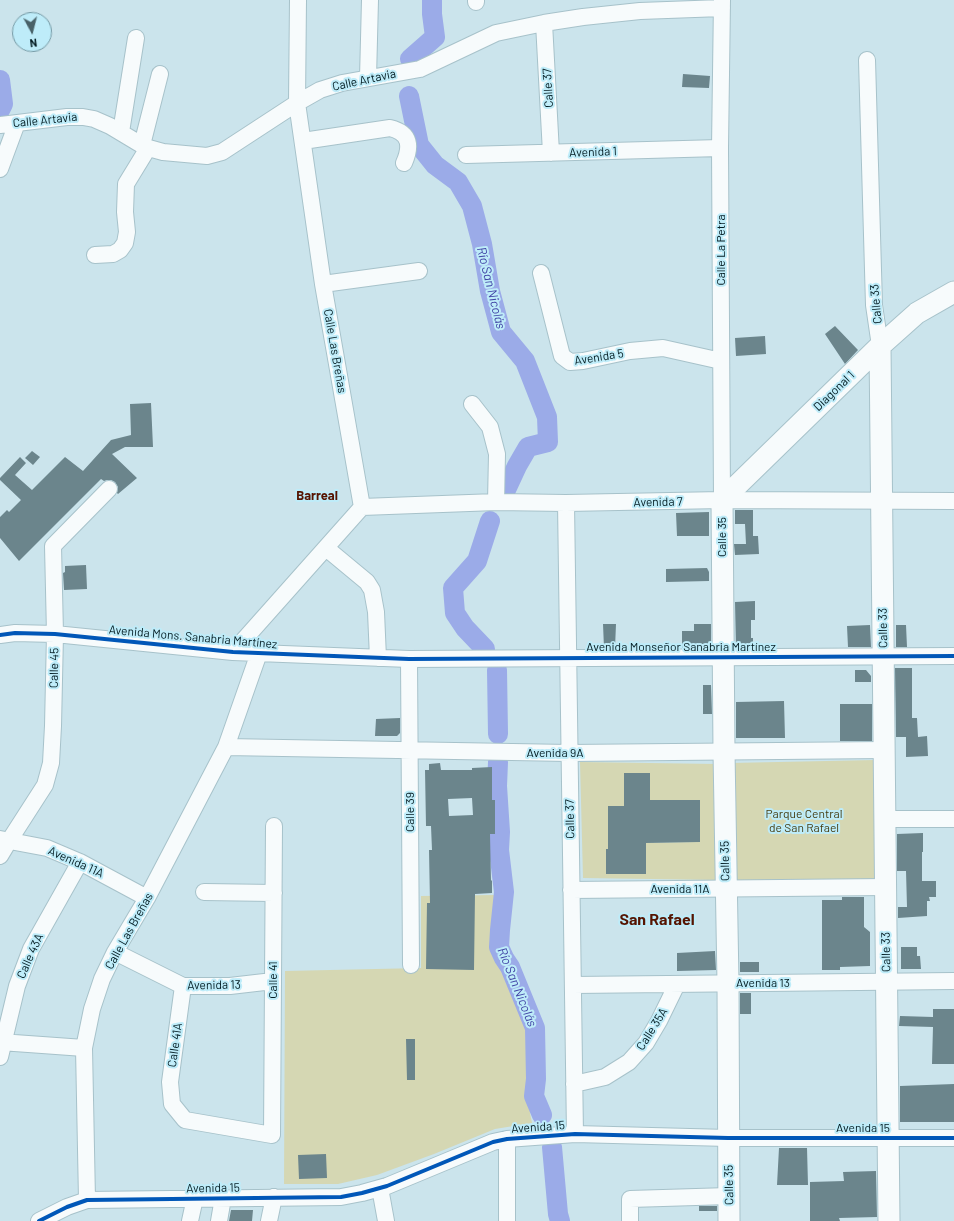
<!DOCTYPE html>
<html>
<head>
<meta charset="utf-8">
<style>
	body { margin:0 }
	#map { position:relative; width:954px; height:1221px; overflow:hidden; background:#cbe4ec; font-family:Barlow,sans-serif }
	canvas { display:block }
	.north { position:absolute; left:12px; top:12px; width:40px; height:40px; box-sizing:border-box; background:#beecf9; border:1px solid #7398a3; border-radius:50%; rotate:173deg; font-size:11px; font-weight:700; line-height:16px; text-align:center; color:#021b21 }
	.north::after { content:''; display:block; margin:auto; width:14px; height:18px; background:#486168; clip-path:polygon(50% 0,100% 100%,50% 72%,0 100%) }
</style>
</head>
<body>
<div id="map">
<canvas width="954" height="1221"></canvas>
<div class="north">N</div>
</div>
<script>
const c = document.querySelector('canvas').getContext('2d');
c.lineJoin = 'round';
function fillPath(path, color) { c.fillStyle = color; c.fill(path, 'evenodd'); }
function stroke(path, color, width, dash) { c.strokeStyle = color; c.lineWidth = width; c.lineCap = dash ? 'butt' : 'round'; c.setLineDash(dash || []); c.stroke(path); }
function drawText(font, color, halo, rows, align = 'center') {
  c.font = font + ' Barlow,sans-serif'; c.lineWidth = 4; c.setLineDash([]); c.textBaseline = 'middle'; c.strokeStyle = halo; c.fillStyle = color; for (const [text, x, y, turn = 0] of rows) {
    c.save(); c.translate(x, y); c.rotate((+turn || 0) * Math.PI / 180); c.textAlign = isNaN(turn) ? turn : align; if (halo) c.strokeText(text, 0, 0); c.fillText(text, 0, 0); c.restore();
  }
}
fillPath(new Path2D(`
	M875,760L878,879L732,882L730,763Z
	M580,762L718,764V880L583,878ZM624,773H650V800H699V842L624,843V848H646V874H607L606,849H621L608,840V806H624Z
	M495,895L494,956L516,989L528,1028V1080L530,1113L532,1123L495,1129L434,1154L377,1175L338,1184H284L285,971L421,968V896Z`), '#d5d7b3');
stroke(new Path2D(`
	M410,59L435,37L432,14V0
	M0,80L3,104L0,110
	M409,96L419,145L435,165L458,182L472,206L482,244L490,291L501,332L525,361L547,417L548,442L528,447L517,466L504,494
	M485,649L465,628L455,613L453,588L477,561L490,521
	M497,670L498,734
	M498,762L497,786L500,832L499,850L504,892L500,930L499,947L504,958L510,967L535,1028L536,1079L534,1096L542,1115
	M552,1147L558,1214L560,1221`), '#9babe8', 20);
fillPath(new Path2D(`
	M683,74L710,76L709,88L682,87Z
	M835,326L858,350L845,364L825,334Z
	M765,336L766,354L736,356L735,338Z
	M151,403L153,447H125L112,454L137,478L118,494L117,493L118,487L115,482L111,480H107L104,481L101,479L19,561L0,538V517L7,510L9,512L21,500L0,480V478L20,457L26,463L15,475L32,490L65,457L83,471L111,440L131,435L130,404Z
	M32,451L40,457L33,465L25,458Z
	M735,510H753V536H758L759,554L735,555L734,544H746L745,524H735Z
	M709,512V536H677L676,513Z
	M86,565L87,589L64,590L63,573L65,572V566Z
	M707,568L709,572V581L666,582V569Z
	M755,601V620H751V638H753V648H736L735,602Z
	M603,624H616L615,648H604Z
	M694,624H711V648H682V631H694Z
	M870,625L871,647H848L847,626Z
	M896,625H906L907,647H896Z
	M895,668H912V718H917L918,737L927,736L928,756L906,757V737H896Z
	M855,670H866L871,676V682H855Z
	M703,685H711L712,714H703Z
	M784,701L785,738H736V702Z
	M840,704H872V741H840Z
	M400,718V733L397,736H375L376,719Z
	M440,763L441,770H472V768L492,767V800H495V834H490L491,881L492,880V893L475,894L474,970L426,969L427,903H430L429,850H432L431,826H426L425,770H429V764ZM472,798L473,815L449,816L448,799Z
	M624,773H650V800H700V842L646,843V874H606V849H608V806H624Z
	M923,833V852H922V881H936V897H929L930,901H927V916L898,918V907H907L906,871H897V834Z
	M842,897H864V927L870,932V966L840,967V970H822V900H842Z
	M901,947H917V956H920L921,969H901Z
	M715,951L716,970L677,971V953Z
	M740,962H759V972H740Z
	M740,993H751V1014H740Z
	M933,1009H954V1064H932L933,1027L899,1026L900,1016L933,1017Z
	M406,1039H415V1080H407Z
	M954,1084V1122H900V1086Z
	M779,1148H807L808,1185H777Z
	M326,1154L327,1178L299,1179L298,1155Z
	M876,1171L877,1217L839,1218L840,1221H810V1182L844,1181L843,1172Z
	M699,1206H717V1211H699Z
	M231,1210H253L252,1221H229Z`), '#6b858c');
const minor = new Path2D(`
	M298,0L297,103L323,284L362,507
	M722,0L720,148L722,500
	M476,2V0
	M544,23L551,153
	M867,60L874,305L880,346
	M368,78L370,0
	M0,125L67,117H83L94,119L110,126L145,147L163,152L207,156L222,152L297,103L320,90L342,83L420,69L496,33L544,23L583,17L640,11L722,8
	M121,132L136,38
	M303,141L390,128C411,133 411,147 404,163
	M142,145L160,74
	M466,155L720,148
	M0,169L17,123
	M95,255L113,254L120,250L125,243L127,232L125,212L126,184L148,148
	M541,273L562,356L570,362L583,361L630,351L663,348L721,361
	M323,284L419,271
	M472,404L490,427L497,454L496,502
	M566,503L575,1134
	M362,507L496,502L566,503L722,500L954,501
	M326,548L367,582L372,590L376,612L378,658
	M0,635L15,633L55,634L233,652L409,659L954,656
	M233,652L362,507
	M409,659L411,965
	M226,747L569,753L884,750
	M885,819H954
	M0,839L47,848L80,862L147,898
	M0,856L9,841L45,785L51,763L53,726L55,634L53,546L109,489
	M571,890L885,887
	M204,892L274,893
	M115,952L183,986H230L273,981
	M573,985L954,981
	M183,986L170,1082L172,1104L185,1120L272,1135L274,826
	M0,1042L84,1048
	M0,1057L17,986L31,949L80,862
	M574,1084L605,1077L629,1062L646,1043L659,1021L677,984
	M507,1139V1221
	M380,1188L386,1221
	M87,1200L84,1048L92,1009L102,979L115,952L147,898L226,747L259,653
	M39,1221L67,1207L87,1200L341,1197L362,1193L387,1186L493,1142L507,1139L575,1134L728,1138H954
	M190,1221L195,1198
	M219,1221L223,1198
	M269,1221L274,1197
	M630,1221V1199L729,1196`);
const major = new Path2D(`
	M880,346L889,1221
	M729,1221L728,983L724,752L722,500L880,346L917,313L954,292`);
stroke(minor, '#a7c2ca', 18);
stroke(major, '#a7c2ca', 23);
stroke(minor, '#f7fbfc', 16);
stroke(major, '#f7fbfc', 21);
stroke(new Path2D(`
	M0,635L15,633L55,634L233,652L409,659L954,656
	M39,1221L67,1207L87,1200L341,1197L362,1193L387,1186L493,1142L507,1139L575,1134L728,1138H954`), '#0057b8', 4);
drawText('12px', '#021b21', '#beecf9', [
	["Calle Artavia",364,80,-12],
	["Calle 37",548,88,-93],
	["Calle Artavia",45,120,-6],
	["Avenida 1",593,152,-2],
	["Calle La Petra",721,250,-90],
	["Calle 33",876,304,-95],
	["Calle Las Breñas",335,351,80],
	["Avenida 5",599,357,-9],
	["Diagonal 1",834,391,-44],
	["Avenida 7",658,502,-1],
	["Calle 35",722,537,-90],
	["Calle 33",883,628,-91],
	["Avenida Mons. Sanabria Martínez",193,637,5],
	["Avenida Monseñor Sanabria Martínez",681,647],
	["Calle 45",54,668,-89],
	["Avenida 9A",555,753],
	["Calle 39",410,812,-90],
	["Calle 37",570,819,-91],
	["Calle 35",725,861,-91],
	["Avenida 11A",76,862,24],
	["Avenida 11A",680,889],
	["Calle Las Breñas",129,931,-61],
	["Calle 33",886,952,-91],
	["Calle 43A",30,956,-66],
	["Calle 41",273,980,-90],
	["Avenida 13",763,983],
	["Avenida 13",214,985,-1],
	["Calle 35A",652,1029,-58],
	["Calle 41A",175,1045,-82],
	["Avenida 15",538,1127,-4],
	["Avenida 15",863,1128],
	["Calle 35",729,1185,-91],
	["Avenida 15",213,1188,-1]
]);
drawText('12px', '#453c10', '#beecf9', [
	["Parque Central",804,814],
	["de San Rafael",804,828]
]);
drawText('italic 13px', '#4043a5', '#beecf9', [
	["Río San Nicolás",491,288,76],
	["Río San Nicolás",517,987,68]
]);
drawText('bold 13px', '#561401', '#beecf9', [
	["Barreal",317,496]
]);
drawText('bold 16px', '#561401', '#beecf9', [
	["San Rafael",657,920]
]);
</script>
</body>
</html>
